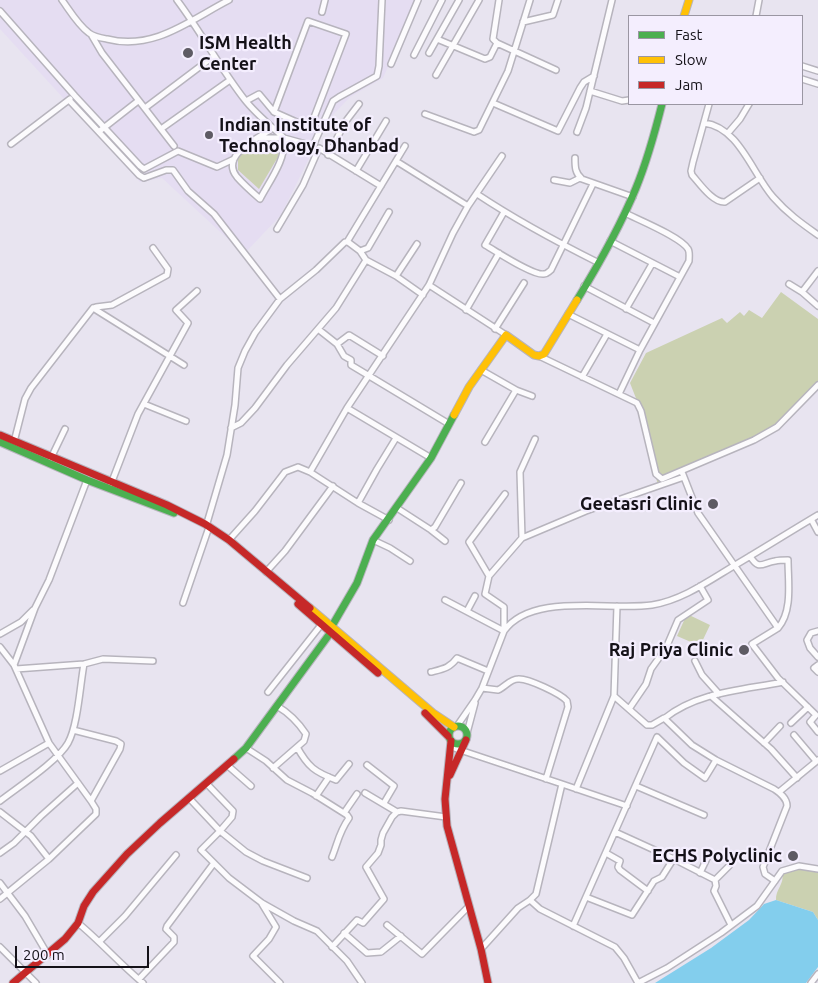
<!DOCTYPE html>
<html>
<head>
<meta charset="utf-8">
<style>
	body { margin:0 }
	#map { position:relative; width:818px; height:983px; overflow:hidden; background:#e8e4f0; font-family:Ubuntu,sans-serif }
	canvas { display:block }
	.legend { position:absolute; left:628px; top:15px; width:175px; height:90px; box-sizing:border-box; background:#f4eefe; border:1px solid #9a96a2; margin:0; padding:6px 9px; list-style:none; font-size:15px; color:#141118 }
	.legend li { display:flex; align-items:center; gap:10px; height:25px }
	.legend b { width:25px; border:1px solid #9a96a2 }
	.scale { position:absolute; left:15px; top:946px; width:134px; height:22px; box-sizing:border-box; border:2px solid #141118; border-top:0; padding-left:6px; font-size:15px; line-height:18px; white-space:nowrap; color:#141118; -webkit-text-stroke:4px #f4eefe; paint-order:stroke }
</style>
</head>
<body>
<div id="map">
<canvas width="818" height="983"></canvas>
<ul class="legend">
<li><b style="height:6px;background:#4caf50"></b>Fast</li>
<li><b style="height:6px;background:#ffc107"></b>Slow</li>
<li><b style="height:6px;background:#c62828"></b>Jam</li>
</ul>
<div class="scale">200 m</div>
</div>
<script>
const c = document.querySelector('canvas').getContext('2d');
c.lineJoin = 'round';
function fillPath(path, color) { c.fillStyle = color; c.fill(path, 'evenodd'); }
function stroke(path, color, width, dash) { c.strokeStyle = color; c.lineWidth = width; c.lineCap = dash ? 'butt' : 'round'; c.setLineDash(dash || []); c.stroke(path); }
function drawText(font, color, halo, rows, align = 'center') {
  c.font = font + ' Ubuntu,sans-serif'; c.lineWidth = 4.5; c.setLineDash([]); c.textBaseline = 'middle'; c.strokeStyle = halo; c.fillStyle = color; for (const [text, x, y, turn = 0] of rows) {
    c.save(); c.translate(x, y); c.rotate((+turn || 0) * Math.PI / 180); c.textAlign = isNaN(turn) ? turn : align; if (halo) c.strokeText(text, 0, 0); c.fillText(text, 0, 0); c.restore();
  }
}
fillPath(new Path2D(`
	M0,0H416L408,22L383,78L350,97L328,120L281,215L244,254L162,178L140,182L0,29Z`), '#e5ddf2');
fillPath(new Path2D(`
	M271,133L280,143L278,157L259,189L238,170V157Z
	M781,292L818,319V382L776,426L757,439L658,486L641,411L630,383L646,353L722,318L727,323L740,312L744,316L749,310L762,318Z
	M687,614L710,625L700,646L677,636Z
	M795,868H806L818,873V920L813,912L776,900C775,890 785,883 782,874Z`), '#cbd1b1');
fillPath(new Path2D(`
	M776,900L813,912L818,920V967L806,983H655L711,948L749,920L764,904Z`), '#83ceed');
const street = new Path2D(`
	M62,0C70,11 78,25 89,33C94,37 101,38 107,39C154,51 190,20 229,0
	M177,0C201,32 220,68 245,100C256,114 271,126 284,138C286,160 270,180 260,199C252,192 244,185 237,177C219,155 259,138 273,128
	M499,0L493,39L497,43L556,70
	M0,11L75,96L140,166L144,169L178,151L217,167L234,159
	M322,12L325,0
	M756,16L759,0
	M523,22L553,15L558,0
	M92,36L102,53L174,146
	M437,39L485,59L490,57L497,43
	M429,53L459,0
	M414,55L442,0
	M391,64L418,0
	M802,66L818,71
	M436,75L479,0
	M802,79L818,84
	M590,91L622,101L629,100
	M69,100L139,175L144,178L166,170H173L188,191L214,214L280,299
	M246,101L259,94L274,112L310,128L346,34L308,21L274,112
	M493,103L558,131L580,88L584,82L594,76
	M709,104L693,162L691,171L692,175C700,184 713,203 725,202L760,178
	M145,108L214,56
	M425,114L474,132L479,130L508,71L530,0
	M704,123C739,127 752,173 773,197C787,213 801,223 818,235
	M161,129L230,80
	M101,130L138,101
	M577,132L586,108L612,0
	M728,133L740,119L749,104
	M258,138H284L313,146L333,101L339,97L377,76L379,66L382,0
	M11,144L70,99
	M328,155L346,121L359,104
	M575,158C575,167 575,173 582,179L633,197
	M396,161L468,206
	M356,171L386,121
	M554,180L570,183L580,178
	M477,194C516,220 557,242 599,263
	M504,212L485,245C496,251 533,276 544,274C547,274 548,272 551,270L593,184
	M277,229L303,185L319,148L381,186
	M610,241L680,277
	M347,242L405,146
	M360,251L366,260L396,276L423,295
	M396,276L417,244
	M789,284L802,292L818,306
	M429,285L506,335
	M584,286L654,323
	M802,292L818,271
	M93,308L184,365
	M626,309L652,264
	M466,310L499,253
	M568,314L640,350
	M318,329L337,344L344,356L351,360V365L449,424
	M495,329L524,283
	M337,344L349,335L383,356
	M539,356L637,403L641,411L656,474L662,479L754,440L777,427L818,385
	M481,370L516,390L532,396
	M582,377L607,334
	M619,394L640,350L689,261C689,257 690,252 688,249C681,237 639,220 625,213
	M144,404L186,421
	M347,408L431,458
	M231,428L241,423L255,408L287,365L336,308L366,260
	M14,442L25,399L31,388L93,308L96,307L112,305L167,275L168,269L153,248
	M485,442L516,390
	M51,458L65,429
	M682,472L698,513L778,628L752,644L778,678L816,715L810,722L818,732
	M111,484L138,414L188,323L176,310L197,291
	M358,503L377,469L396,438
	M397,508L431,530L435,527L461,483
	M811,519L818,532
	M389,520L358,503L310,472L347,408L429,285L453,233L468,206L502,156
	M207,523L227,455L235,405L238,368L245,351L255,333L280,299L316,270L345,242H348L360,251L368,248L389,212
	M431,530L445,541
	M522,538L586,511L684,477
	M229,540L255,511L285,472L298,467L310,472
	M373,540L390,548L410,561
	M750,556C759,571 762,563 775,561C779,560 784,560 788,560C788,581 793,611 778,628
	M266,572L285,551L333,486
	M489,576L522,538L520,472L535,439
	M445,600L504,631
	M183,603L208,530
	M467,611L475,596
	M504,630V607L485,594L489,576L469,542L505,494
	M818,631L811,633L807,640L810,648L818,657
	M0,634L21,622L33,610
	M0,647L14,665L35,608L49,580L87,480
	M695,661L702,675L719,694
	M14,665L49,743L91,801
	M818,665L814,668L818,672
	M16,669L84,664L103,659L153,661
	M431,672C443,669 450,668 457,658L488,671
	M482,688L498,690C505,687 510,679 518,679C528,678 561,694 567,701L568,707L546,779
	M268,692L321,625
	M614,696L647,725H652L664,718L692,745L716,760L774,789C780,793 787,798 787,806L763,867L765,874L775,881
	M711,696L771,749L797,778
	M629,709L646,684L651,669L666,648L678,620L708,600L700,586
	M665,718C697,692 743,690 783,682
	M791,723L808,707
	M457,726L475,700L482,688L504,631C532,592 609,611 652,605C683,600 710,580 737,564C764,548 791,531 818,515
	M467,733L475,703
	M794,735L816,761
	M764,743L780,726
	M297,747C308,767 315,772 336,780L349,764
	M451,747L562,784L536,894L530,900L518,908L481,949
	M246,748L266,761L287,780L312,793L347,815L349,818C339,832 338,842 332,857
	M227,765L251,786
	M367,765L394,786L384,803
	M273,768L304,741L306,734C298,722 289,713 277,706
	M0,771L49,743
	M207,784L233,811L232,817L220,831L246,852L263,861L307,878
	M562,784L627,806
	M636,786L704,815
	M576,789L614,696L617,606
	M779,792L818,760
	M365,793L397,812
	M316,796L329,777
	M189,798L220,831L201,850L229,878L262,903L294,921L317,931L347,961L362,983
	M0,801C18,787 58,761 68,743C78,725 80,685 84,664
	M0,812L31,836L49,859
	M344,813L357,794
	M615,832L672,858L715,880L729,866
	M0,853L14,843L41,816L78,783
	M606,853L620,861L618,867L620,870L648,891
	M700,873L709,854
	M715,880L716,886L714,891L731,925
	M0,883L25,916L48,955
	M586,897L632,915L654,881L662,877L674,858
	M0,899L49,859L96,814V809L91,801L120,749L121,744L116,741L73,730
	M530,900L540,909L615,947L624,958L638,983
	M262,904L276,927L269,939L253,956L280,983
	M78,923C101,942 120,964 143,983
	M387,925L422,954L468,907
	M573,926L657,737L684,763L705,778L716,760
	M344,933L367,953L381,952L401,936
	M100,941L125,916L176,855
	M0,947L36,983
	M332,947L357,920L363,923L384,899L366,867L378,853L381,845V840L383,833L392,817L397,812L401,811L446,817
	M139,979L174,942V937L166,929L167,926L214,863
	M638,983L667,968L721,933L757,906L782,871L799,866L818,869
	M811,983L818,974`);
const fast = new Path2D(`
	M577,300C599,264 620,227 636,188C647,161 655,132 662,104
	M0,442L87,480L174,513
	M332,626L357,583L373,540L431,458L454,415
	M449 735a9 9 0 1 1 18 0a9 9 0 1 1-18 0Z
	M234,759L246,748L331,632`);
const slow = new Path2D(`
	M684,16L689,0
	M454,415L469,387L506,335L534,355L539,356L544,354L577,300
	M310,608L433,713L454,727`);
const jam = new Path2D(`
	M0,435L167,505L205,524L229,540L310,608
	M298,604L378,673
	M425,713L448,736
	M451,741L445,799L447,826L481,949L488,983
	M450,775L466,740
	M13,983L65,939L78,923L84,906L93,892L127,854L160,823L234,759`);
stroke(street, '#b7b4bd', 8);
stroke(fast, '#b7b4bd', 9);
stroke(slow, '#b7b4bd', 9);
stroke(jam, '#b7b4bd', 9);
stroke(street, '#fcfbfd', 5);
stroke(fast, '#4caf50', 7);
stroke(slow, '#ffc107', 7);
stroke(jam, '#c62828', 7);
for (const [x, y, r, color] of [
	[188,53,6,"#5e5b64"],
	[209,135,5,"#5e5b64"],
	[713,504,6,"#5e5b64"],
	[744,650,6,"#5e5b64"],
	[793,856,6,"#5e5b64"]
]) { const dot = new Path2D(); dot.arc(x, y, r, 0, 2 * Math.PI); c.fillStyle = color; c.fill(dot); stroke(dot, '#f4eefe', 2); }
drawText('bold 18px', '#141118', '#f4eefe', [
	["ISM Health",199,43,"left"],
	["Center",199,64,"left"],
	["Indian Institute of",219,125,"left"],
	["Technology, Dhanbad",219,146,"left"],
	["Geetasri Clinic",702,504],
	["Raj Priya Clinic",733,650],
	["ECHS Polyclinic",782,856]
], 'right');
</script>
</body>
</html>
